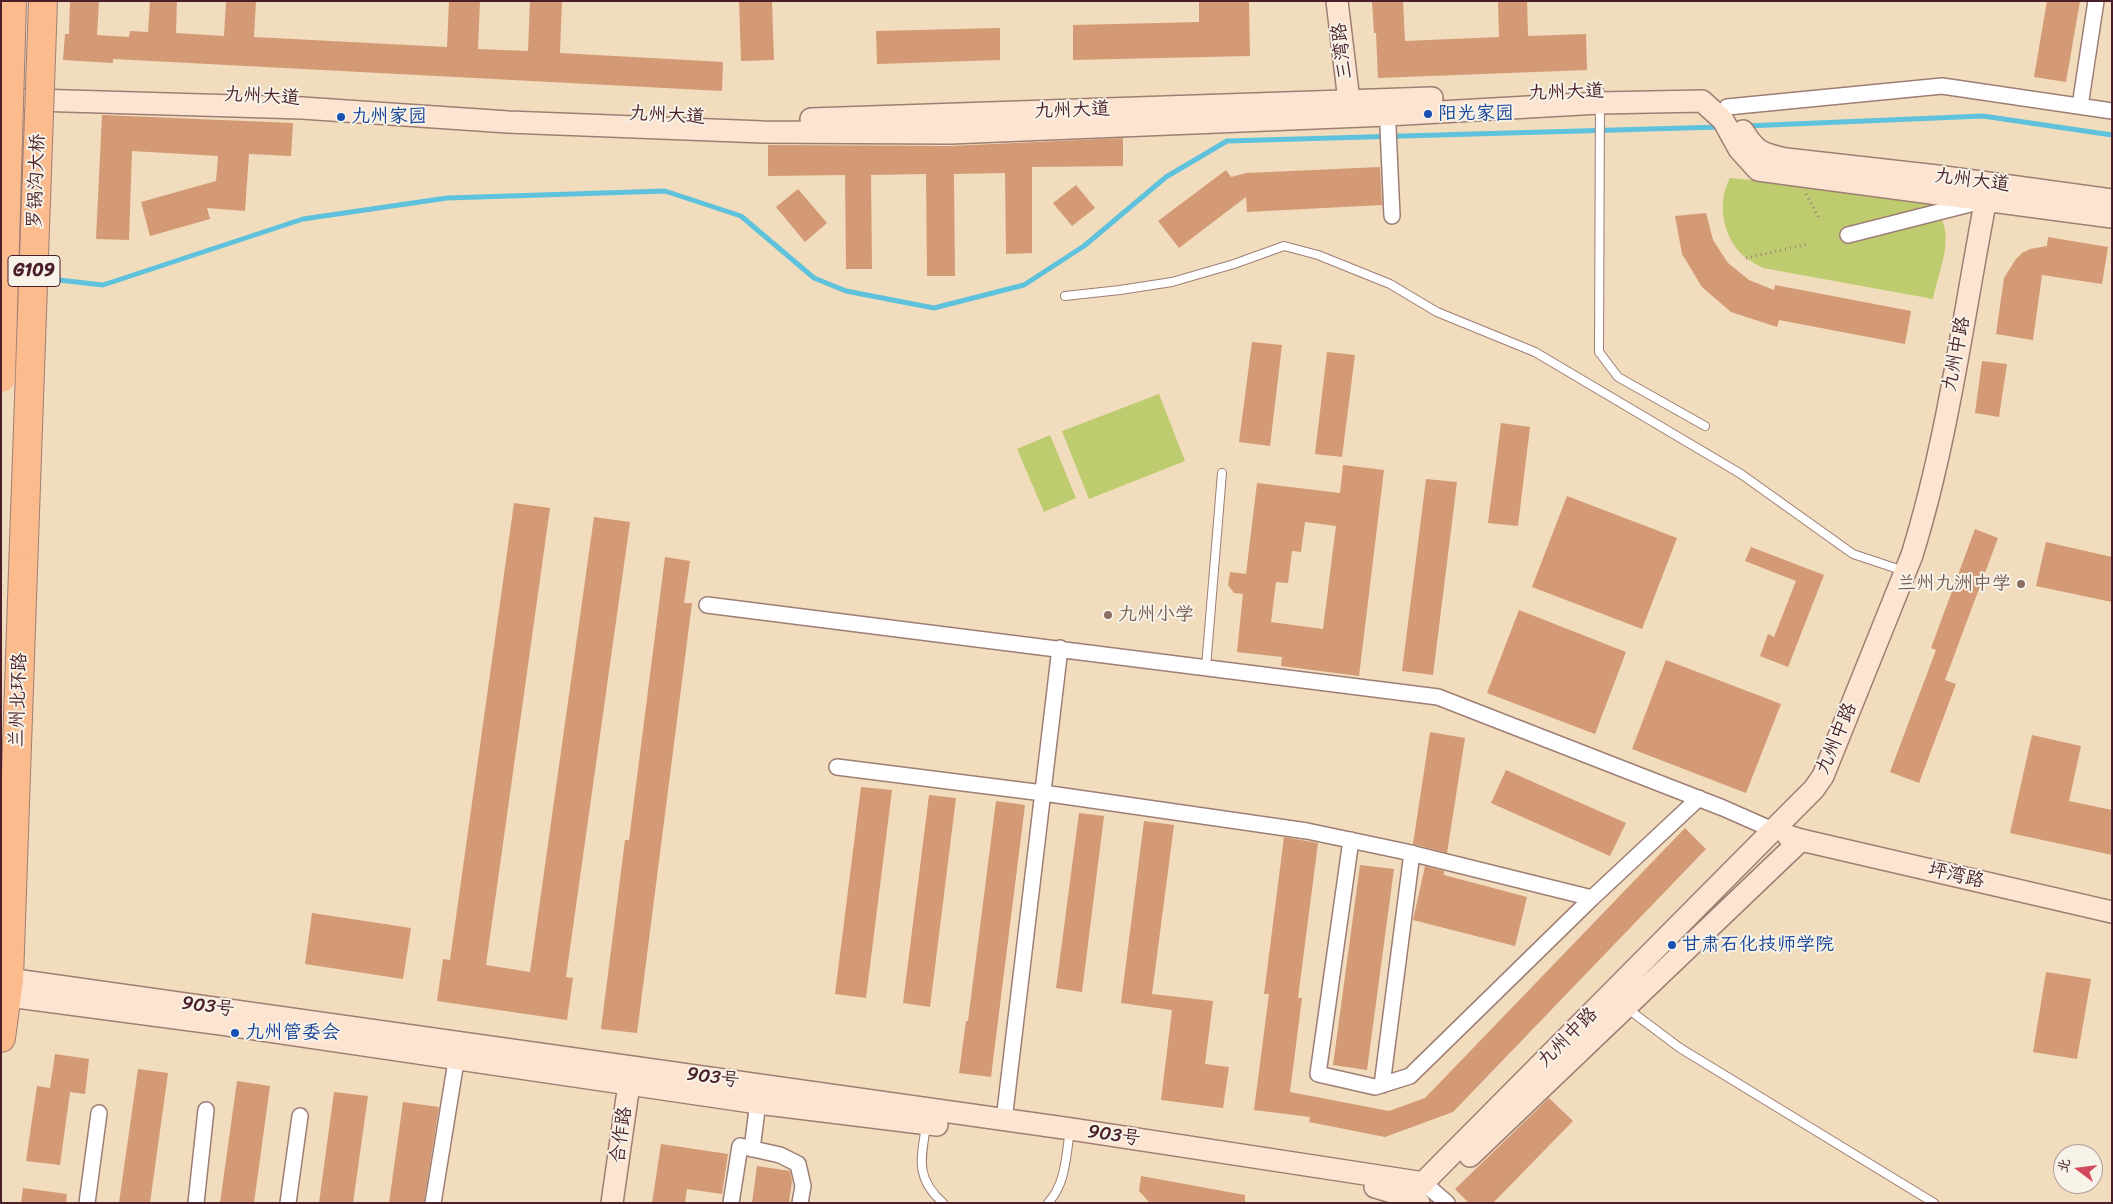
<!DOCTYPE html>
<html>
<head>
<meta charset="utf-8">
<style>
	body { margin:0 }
	#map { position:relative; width:2113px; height:1204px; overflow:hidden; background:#f1dcbd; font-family:Sriracha,"LXGW WenKai TC",sans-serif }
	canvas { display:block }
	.frame { position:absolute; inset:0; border:2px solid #4a1f2b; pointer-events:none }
	.north { position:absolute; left:2053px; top:1144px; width:50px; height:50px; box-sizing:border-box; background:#f7f3e8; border:1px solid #b29e9c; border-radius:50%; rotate:285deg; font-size:14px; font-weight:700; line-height:20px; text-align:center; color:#4a1f2b }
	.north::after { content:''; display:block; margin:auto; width:18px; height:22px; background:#d1495b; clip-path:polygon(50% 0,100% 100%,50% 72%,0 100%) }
</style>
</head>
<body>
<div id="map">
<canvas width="2113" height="1204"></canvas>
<div class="frame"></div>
<div class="north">北</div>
</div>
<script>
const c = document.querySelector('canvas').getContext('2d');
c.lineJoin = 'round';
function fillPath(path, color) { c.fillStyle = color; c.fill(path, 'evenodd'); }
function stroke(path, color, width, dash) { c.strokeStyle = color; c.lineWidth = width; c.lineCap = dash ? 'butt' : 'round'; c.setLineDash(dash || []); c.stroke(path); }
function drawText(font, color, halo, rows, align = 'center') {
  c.font = font + ' Sriracha,"LXGW WenKai TC",sans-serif'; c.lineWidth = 4; c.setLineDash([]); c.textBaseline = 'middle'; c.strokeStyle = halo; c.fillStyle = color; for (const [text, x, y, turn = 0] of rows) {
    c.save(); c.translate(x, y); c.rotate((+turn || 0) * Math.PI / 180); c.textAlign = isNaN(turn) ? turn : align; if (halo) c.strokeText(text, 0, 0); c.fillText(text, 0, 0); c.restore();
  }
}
fillPath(new Path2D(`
	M1730,178L1915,195C1964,219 1942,258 1933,299L1763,268C1758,265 1751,262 1746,258C1723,240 1716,203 1730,178Z
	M1159,394L1185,461L1089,499L1062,431Z
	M1050,435L1076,498L1044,512L1017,449Z`), '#becc6f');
stroke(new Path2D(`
	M1746,126L1983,116L2112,135
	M41,278L103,285L303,219L447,198L665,191L741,216L814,278L846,291L934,308L1024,285L1084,246L1166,177L1227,141L1720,127`), '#5fc2dd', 5);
fillPath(new Path2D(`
	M70,1H99L97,35L129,37L130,31L148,32L150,1H177L176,33L224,36L226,1H256L254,37L447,47L449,1H480L478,49L528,51L530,1H562L560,53L723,62L722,91L113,59V63L63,60L65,34H69Z
	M739,1H772L774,60L741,61Z
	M1199,1H1249L1250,56L1073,60V25L1199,22Z
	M1372,1H1403L1405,41L1499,37L1498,1H1527L1528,36L1586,34L1587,70L1378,78L1376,33H1374Z
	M2047,1H2080L2066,82L2034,77Z
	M1000,28V60L877,64L876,31Z
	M102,115L293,123L291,156L249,154L245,211L207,208L210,219L150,236L141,202L216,181L218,156L132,151L129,240L96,239Z
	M1123,138V166L1032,167V253L1006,254L1005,173L954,174L955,276H927L926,174L871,175L872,269H846L845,175L768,176V145L950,146Z
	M1380,167L1382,205L1247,212L1246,197L1179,248L1158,221L1226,170L1231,177L1246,173Z
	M1076,185L1095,208L1072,226L1053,203Z
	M798,189L827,223L805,242L776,207Z
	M1706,213L1713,240L1728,263L1749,280L1774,290L1775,285L1911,311L1905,344L1779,320L1777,327L1731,312L1702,287L1682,254L1675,216Z
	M2048,237L2108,247L2102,284L2042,275L2033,340L1996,334L2004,278L2016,259L2022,253L2030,249L2047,246Z
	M1252,342L1282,345L1270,446L1239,442Z
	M1327,352L1355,355L1342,457L1315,454Z
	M1982,361L2007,364L1999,417L1975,413Z
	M1501,423L1530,427L1518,526L1488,523Z
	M1343,465L1384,470L1359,676L1281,666L1282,657L1237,652L1243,594L1234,593L1228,585L1230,572L1246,574L1257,483L1340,493ZM1305,522L1336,526L1323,629L1271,622L1276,582L1288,583L1292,551L1301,552Z
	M1426,479L1457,482L1433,675L1402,671Z
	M1567,496L1677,538L1642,629L1532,587Z
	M514,503L550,508L486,965L530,972L594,517L630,522L566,977L573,978L567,1020L437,1001L443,959L450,960Z
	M1975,529L1998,538L1945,680L1956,684L1919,783L1890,772L1936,650L1931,648Z
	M2046,542L2112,557V602L2036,586Z
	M1751,547L1824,575L1788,667L1760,656L1768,634L1774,637L1796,581L1745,561Z
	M665,557L690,561L684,603H692L637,1033L601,1029L625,840H629Z
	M1519,610L1626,652L1595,734L1487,693Z
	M1666,660L1781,704L1746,793L1632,749Z
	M1430,732L1465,738L1447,853L1413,844Z
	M2032,735L2081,746L2069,801L2112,810V855L2010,833Z
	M1506,770L1626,823L1610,856L1491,803Z
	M861,787L892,790L866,998L835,994Z
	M929,795L956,798L930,1007L903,1003Z
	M996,801L1025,805L991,1077L959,1073L966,1021H968Z
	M1079,813L1104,816L1082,992L1056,988Z
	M1144,821L1174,825L1152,994L1213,1001L1205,1064L1229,1067L1223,1108L1161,1100L1172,1010L1121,1003Z
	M1685,828L1706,849L1453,1112L1385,1137L1309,1122L1310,1117L1254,1110L1269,994H1264L1284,837L1318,843L1298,998H1302L1290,1092L1389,1111L1425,1098Z
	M1360,865L1394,869L1367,1070L1333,1065Z
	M1425,866L1444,871V875L1527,897L1515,946L1413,920Z
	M312,913L411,928L403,979L305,964Z
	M2046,972L2091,979L2077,1059L2033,1052Z
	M55,1054L89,1059L85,1094L70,1092L60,1165L26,1161L37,1086L50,1088Z
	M138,1069L168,1073L150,1203H119Z
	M237,1081L270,1086L254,1203H220Z
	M334,1092L368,1096L353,1203H319Z
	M1549,1098L1573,1121L1493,1203H1469L1455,1189Z
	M403,1102L439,1107L424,1203H389Z
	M661,1144L728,1154L722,1194L687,1189L685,1203H652Z
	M757,1166L790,1171L792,1181L789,1203H752Z
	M1141,1176L1245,1195V1203H1150L1139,1191Z
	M23,1188L67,1194L66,1203H21Z`), '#d39a75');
const lane = new Path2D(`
	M1600,92L1599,352L1618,377L1705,426
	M1065,296L1120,290L1172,282L1234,264L1284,246L1318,255L1390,284L1437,312L1535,352L1741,474L1853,554L1904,571
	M1206,667L1222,473
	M1628,1009L1680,1048L1934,1203
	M926,1126C921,1159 915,1178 943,1203
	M1048,1203C1066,1184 1066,1155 1070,1130`);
const street = new Path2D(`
	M1387,105L1392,216
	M2080,106L2096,1
	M1727,107L1942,86L2112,111
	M1848,235L1978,202
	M707,605L1438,697L1723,808L1773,830
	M837,767L1043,793L1307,831L1402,851L1592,898L1699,798
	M1351,840L1318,1074L1375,1087L1410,1076L1592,898
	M1382,1085L1412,853
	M1004,1120L1060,648
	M752,1149L759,1094
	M1424,1183L1447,1203
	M87,1203L99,1113
	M196,1203L206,1110
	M288,1203L300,1116
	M433,1203L458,1049
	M731,1203L740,1146L780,1155L798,1164L803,1186L800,1203`);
const secondary = new Path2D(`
	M1337,1L1349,101
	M1,99L302,108L508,122L763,132L950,133L1387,115L1599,103L1702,101L1723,120L1739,149L1758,170L2112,217
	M811,119L1432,98
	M1743,131C1756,152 1762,154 1786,159L1937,176L2112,200
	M1788,836L1801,840L2112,912
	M1,978L1071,1129L1424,1183
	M1,995L221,1024L758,1103L937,1125
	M1470,1156L1801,840
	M1375,1187L1409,1197L1419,1203
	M1414,1192L1796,807L1814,789L1823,776L1912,555C1949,436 1964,310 1988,188
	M612,1203L631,1070`);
const highway = new Path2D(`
	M1,1038L9,979L24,541`);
stroke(lane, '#9e7e74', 10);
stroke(street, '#9e7e74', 18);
stroke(secondary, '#9e7e74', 24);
stroke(highway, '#9e7e74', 30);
stroke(new Path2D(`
	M1806,194L1820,220
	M1746,258L1808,244`), '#9e7e74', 3, [1, 4]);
stroke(lane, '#fff', 8);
stroke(street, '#fff', 15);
stroke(secondary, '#fde4d1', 21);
stroke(highway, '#fbbb8d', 28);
const highwayBridge = new Path2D(`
	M1,378L12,1
	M24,541L43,1`);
stroke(highwayBridge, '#9e7e74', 30, []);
stroke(highwayBridge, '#fbbb8d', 28);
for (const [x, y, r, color] of [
	[1428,114,5,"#1a4fb4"],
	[341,117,5,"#1a4fb4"],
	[2021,584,5,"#8d6e63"],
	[1108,615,5,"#8d6e63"],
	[1672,945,5,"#1a4fb4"],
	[235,1033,5,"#1a4fb4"]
]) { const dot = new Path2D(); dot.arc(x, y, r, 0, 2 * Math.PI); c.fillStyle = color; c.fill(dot); stroke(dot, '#f7f3e8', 2); }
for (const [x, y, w] of [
	[34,271,52]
]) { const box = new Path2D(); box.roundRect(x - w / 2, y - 15.5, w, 31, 4); c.fillStyle = '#f7f3e8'; c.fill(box); stroke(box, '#4a1f2b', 1); }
drawText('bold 18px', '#4a1f2b', null, [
	["G109",34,271]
]);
drawText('19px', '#4a1f2b', '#f7f3e8', [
	["三湾路",1343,51,-97],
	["九州大道",1566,93,-2],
	["九州大道",262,97,3],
	["九州大道",1072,111,-2],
	["九州大道",667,116,3],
	["罗锅沟大桥",37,181,-88],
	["九州大道",1972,181,7],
	["九州中路",1957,354,-79],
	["兰州北环路",19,700,-88],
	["九州中路",1837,739,-67],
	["坪湾路",1956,876,13],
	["903号",208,1007,8],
	["九州中路",1568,1038,-45],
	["903号",713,1078,8],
	["合作路",622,1135,-82],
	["903号",1114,1136,9]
]);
drawText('19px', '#164399', '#f7f3e8', [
	["阳光家园",1438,114],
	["九州家园",351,117],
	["甘肃石化技师学院",1682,945],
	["九州管委会",245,1033]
], 'left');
drawText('19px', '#785e54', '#f7f3e8', [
	["兰州九洲中学",2011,584],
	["九州小学",1118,615,"left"]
], 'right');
</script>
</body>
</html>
